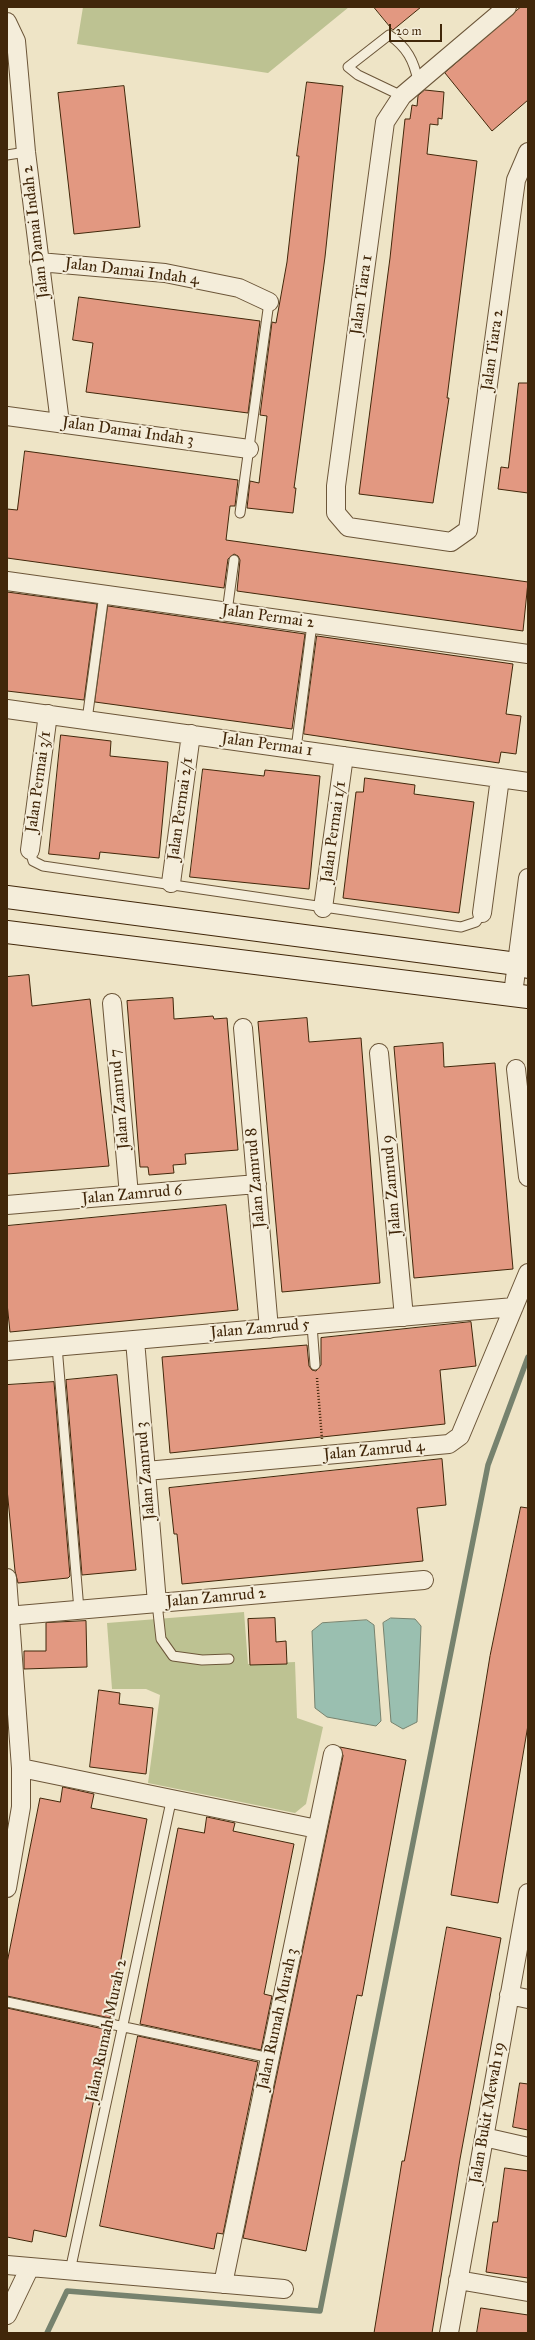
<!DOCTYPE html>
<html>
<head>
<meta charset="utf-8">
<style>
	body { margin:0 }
	#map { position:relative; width:535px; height:2340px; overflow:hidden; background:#eee4c6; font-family:"IM FELL Great Primer",serif }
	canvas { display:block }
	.frame { position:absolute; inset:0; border:8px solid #41270a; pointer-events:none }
	.scale { position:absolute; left:389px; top:24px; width:53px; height:18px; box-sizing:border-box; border:2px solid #41270a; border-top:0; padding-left:5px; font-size:12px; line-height:14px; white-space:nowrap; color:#41270a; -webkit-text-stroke:3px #f4edda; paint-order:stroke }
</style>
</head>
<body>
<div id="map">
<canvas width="535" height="2340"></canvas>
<div class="frame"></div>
<div class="scale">20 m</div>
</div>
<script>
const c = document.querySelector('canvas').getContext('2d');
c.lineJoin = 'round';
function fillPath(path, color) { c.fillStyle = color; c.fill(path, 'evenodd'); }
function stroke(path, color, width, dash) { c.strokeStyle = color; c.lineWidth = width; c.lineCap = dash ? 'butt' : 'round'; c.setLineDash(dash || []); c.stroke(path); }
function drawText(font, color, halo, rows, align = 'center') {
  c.font = font + ' "IM FELL Great Primer",serif'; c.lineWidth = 4; c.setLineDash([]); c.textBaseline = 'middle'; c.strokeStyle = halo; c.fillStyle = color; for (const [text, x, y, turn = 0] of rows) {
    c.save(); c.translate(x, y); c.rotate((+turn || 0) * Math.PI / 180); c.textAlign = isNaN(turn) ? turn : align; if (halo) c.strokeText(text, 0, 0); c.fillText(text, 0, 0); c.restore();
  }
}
fillPath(new Path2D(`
	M83,7H349L268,73L77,44Z
	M244,1612L248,1664L295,1662L297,1718L323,1727L306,1804L295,1813L148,1783L160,1695L146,1689H112L107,1623Z`), '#bdc292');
const water = new Path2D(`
	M391,1618L415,1619L421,1626L417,1722L403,1729L391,1722L383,1623Z
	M367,1620L374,1625L381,1721L376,1726L327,1717L315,1708L312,1631L322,1623Z`);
fillPath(water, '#9abfb0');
stroke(water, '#76826e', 1);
stroke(new Path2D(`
	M47,2333L67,2291L320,2311L488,1465L528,1357`), '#76826e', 5.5);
const building = new Path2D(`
	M374,7H421L393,30Z
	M521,7H528V100L492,131L445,73Z
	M307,82L343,86L325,257L294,488H296L293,513L247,508L250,481L259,483L267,416L260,415L272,322L276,323L287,262L299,156H297Z
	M124,86L140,227L74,234L58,93Z
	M425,90L444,92L442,119L438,118V125L430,124L427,154L477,161L447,398H449L433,503L359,494L390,258L405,119H410L412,105L417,106L418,96Z
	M79,297L260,321L248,413L86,392L93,343L73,340Z
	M519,383H528V493L498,489L501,467L508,468Z
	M25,451L238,480L235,506H230L226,540L528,582L523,631L237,591L240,560L238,556L234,554L228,559L224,588L7,558V509L17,510Z
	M7,592L97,604L84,700L7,691Z
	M108,606L305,634L292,729L95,702Z
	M317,636L513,664L506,714L521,716L516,754L501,752L499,763L304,734Z
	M61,735L111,741L110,756L168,762L159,858L100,852L99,859L49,854Z
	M203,769L264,776L265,770L320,776L309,889L190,877Z
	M365,778L415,785L414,794L474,802L459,913L343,898L356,792H363Z
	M29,975L32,1006L90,999L109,1166L7,1174V977Z
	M173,998L174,1019L213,1016L214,1019L227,1018L238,1150L185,1154L186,1164L173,1165L174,1173L149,1175L148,1167H140L127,1001Z
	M307,1018L309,1042L361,1038L380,1283L282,1292L258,1022Z
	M443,1043L444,1067L495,1063L513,1269L414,1278L394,1047Z
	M226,1205L238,1310L10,1332L7,1303V1226Z
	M471,1322L476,1366L440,1370L445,1424L170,1453L162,1357L307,1345L309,1366L312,1370L316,1371L321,1365V1338Z
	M117,1375L136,1570L82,1575L66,1380Z
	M54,1382L70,1576L68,1578L18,1583L15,1571L7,1489V1385Z
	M442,1459L446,1505L417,1508L423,1561L182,1584L177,1534H174L169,1488Z
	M521,1507L528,1508V1725L498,1903L451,1895L490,1656Z
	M275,1618L276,1642L286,1641L287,1664L250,1665L248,1619Z
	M86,1621L87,1667L24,1669V1651H46V1623Z
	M99,1690L120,1693L119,1704L153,1708L146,1774L90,1767Z
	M340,1747L406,1760L362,1996L357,1995L306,2251L243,2238L343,1756Z
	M63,1787L94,1794L91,1808L147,1819L110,2018L7,1996V1963L40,1798L60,1802Z
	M207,1817L235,1823L233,1831L294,1844L264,1994L272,1996L261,2050L140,2024L178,1828L204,1833Z
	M447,1927L501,1938L460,2159L432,2333H374L402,2161H404Z
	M7,2008L108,2030L66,2237L34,2230L32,2242L7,2237Z
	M138,2036L258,2062L223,2234L217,2233L214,2249L100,2226Z
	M520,2083L528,2084V2130L513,2127Z
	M505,2168L528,2171V2278L486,2272L493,2222H497Z
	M481,2308L528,2315V2333H477Z`);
fillPath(building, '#e29881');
stroke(building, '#41270a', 1);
const lane = new Path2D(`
	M402,96L358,75L348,67L389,35C407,47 414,61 418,81
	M7,155L26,152
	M240,513L269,302
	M227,612L234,560
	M87,720L104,594
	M296,749L312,624
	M30,850L33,861L43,866L461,927L476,922L482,913
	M312,1325L315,1365
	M57,1346L79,1610
	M157,1603L161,1639L173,1656L202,1660L229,1659
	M7,2002L270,2058
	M70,2271L172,1797`);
const street = new Path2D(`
	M507,7L402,96L385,122L336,486V513L348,527L451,542L468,530L516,180L528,152
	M7,22L16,41L26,152L60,423
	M39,262L165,273L239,288L269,302
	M7,416L249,449
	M7,581L528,654
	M7,709L528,782
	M30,850L48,714
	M171,883L191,734
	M323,908L344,756
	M482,913L500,778
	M513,994L528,878
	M112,1003L129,1195
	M243,1028L269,1329
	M379,1053L404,1317
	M516,1069L528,1177
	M7,1205L257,1184
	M135,1340L157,1603
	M7,1351L514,1307
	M146,1471L449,1444L460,1436L528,1273
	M7,1578L21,1768V1807L7,1888
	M7,1616L424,1580
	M21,1768L317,1829
	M509,1995L528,1999
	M484,2137L528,2147
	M7,2265L284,2289
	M458,2280L528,2292
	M223,2284L333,1754
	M7,2315L30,2267
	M449,2333L528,1893`);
const secondary = new Path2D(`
	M7,897L517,964L528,967
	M7,932L528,997`);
stroke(lane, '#6c5639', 11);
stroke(street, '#6c5639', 20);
stroke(secondary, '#41270a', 24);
stroke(new Path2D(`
	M317,1378L322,1439`), '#41270a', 2.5, [1, 2]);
stroke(lane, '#f4edda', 9);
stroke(street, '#f4edda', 18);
stroke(secondary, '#f4edda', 22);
drawText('16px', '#41270a', '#f4edda', [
	["Jalan Damai Indah 2",36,232,-97],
	["Jalan Damai Indah 4",132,272,7],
	["Jalan Tiara 1",362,295,-82],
	["Jalan Tiara 2",493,350,-82],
	["Jalan Damai Indah 3",128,432,8],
	["Jalan Permai 2",268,617,8],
	["Jalan Permai 1",267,745,8],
	["Jalan Permai 3/1",39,782,-82],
	["Jalan Permai 2/1",181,809,-82],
	["Jalan Permai 1/1",334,832,-82],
	["Jalan Zamrud 7",120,1099,-95],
	["Jalan Zamrud 8",256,1178,-95],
	["Jalan Zamrud 9",392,1185,-95],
	["Jalan Zamrud 6",132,1195,-5],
	["Jalan Zamrud 5",260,1329,-5],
	["Jalan Zamrud 4",374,1451,-5],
	["Jalan Zamrud 3",146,1471,-95],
	["Jalan Zamrud 2",216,1598,-5],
	["Jalan Rumah Murah 3",278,2019,-78],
	["Jalan Rumah Murah 2",107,2031,-78],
	["Jalan Bukit Mewah 19",488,2113,-80]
]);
</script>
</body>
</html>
